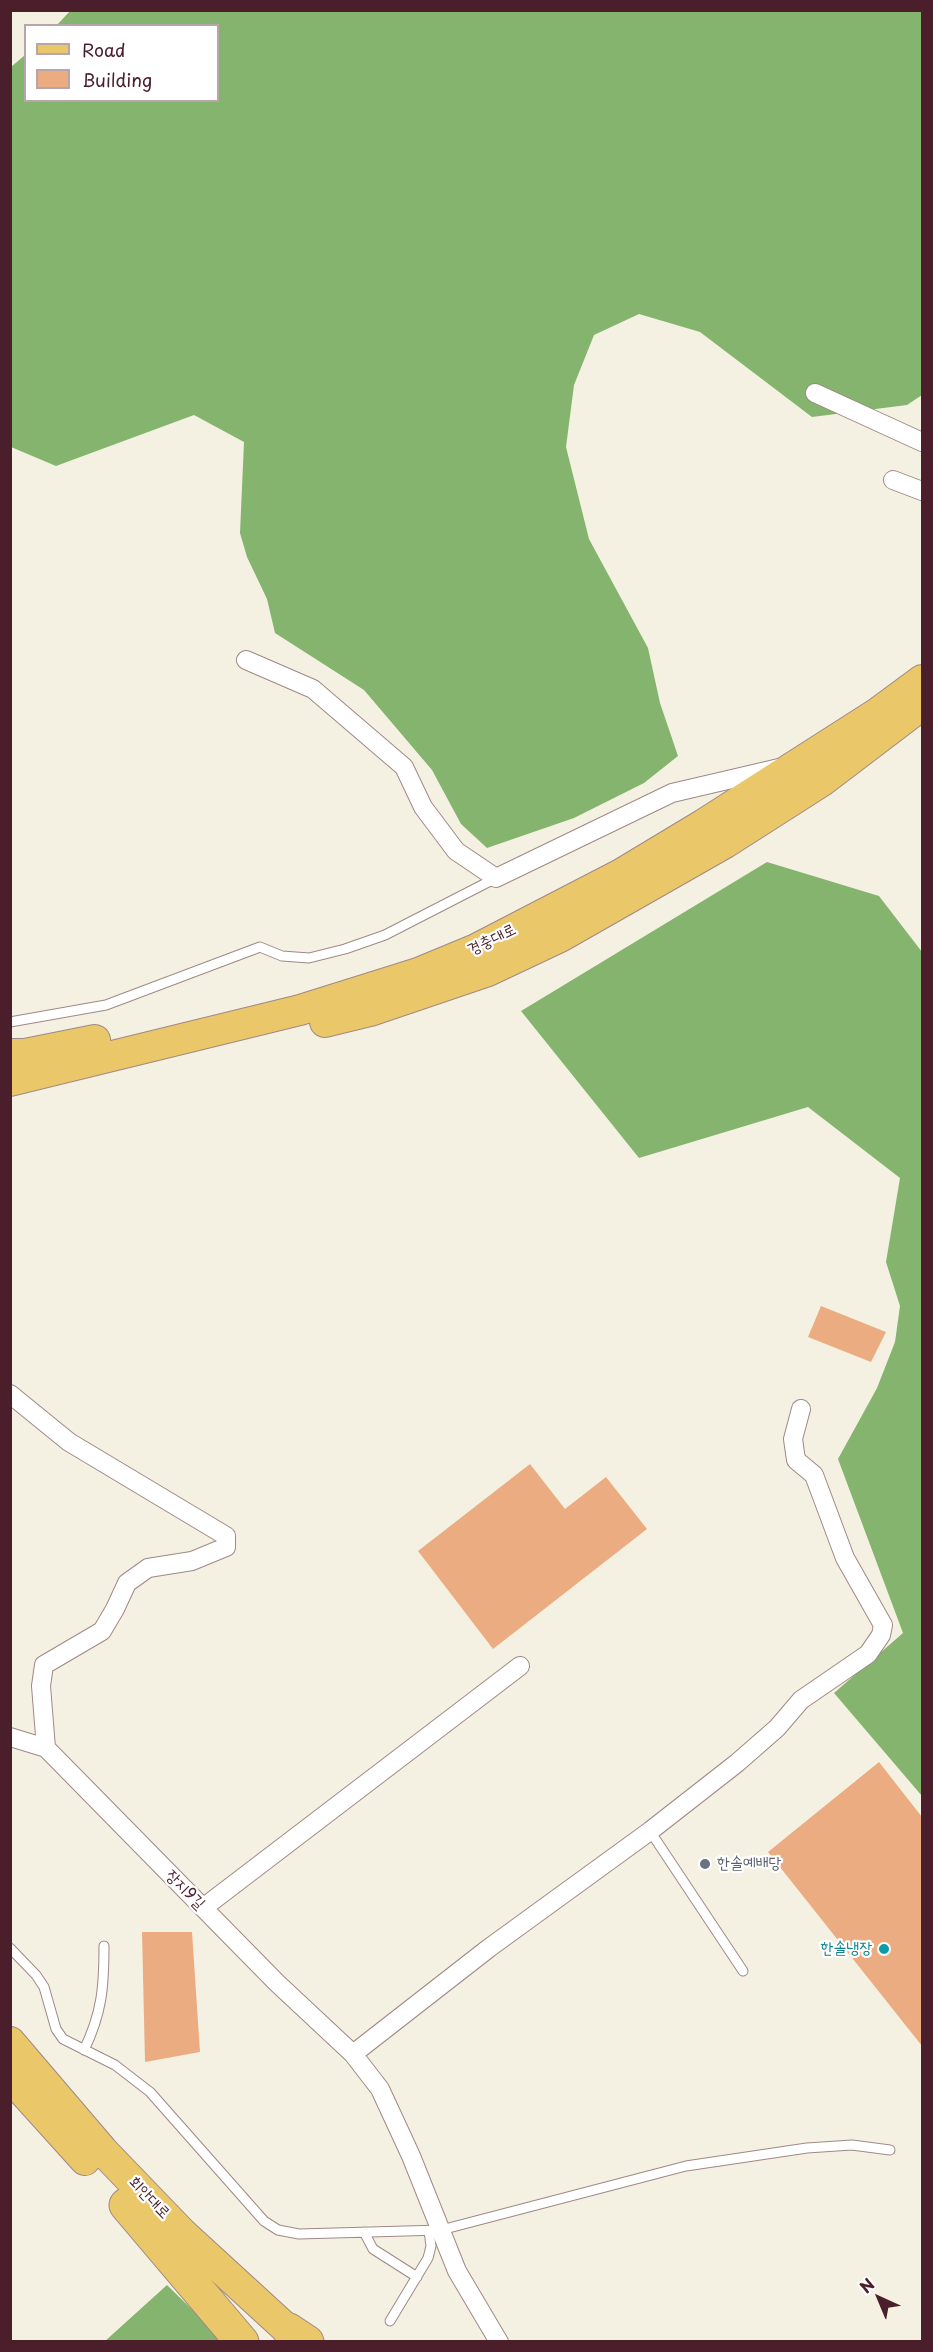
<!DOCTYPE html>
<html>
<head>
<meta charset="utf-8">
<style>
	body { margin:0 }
	#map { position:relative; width:933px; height:2352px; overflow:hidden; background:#f5f1e2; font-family:"Playpen Sans",sans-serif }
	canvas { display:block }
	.frame { position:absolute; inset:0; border:12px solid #4a1f2b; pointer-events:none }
	.legend { position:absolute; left:24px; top:24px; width:195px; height:78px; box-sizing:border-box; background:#fff; border:2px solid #b7a5aa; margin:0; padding:8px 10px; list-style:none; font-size:18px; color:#4a1f2b }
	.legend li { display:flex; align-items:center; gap:12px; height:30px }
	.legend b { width:30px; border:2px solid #b7a5aa }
	.north { position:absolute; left:849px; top:2268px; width:60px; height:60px; -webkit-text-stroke:4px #fff; paint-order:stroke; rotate:316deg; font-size:16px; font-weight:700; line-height:24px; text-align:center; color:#4a1f2b }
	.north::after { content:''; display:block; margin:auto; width:21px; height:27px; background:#4a1f2b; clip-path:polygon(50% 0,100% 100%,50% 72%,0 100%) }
</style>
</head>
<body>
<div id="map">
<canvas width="933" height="2352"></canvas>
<div class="frame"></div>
<ul class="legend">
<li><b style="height:8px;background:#eac769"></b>Road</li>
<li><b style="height:16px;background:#ecac81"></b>Building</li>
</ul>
<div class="north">N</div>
</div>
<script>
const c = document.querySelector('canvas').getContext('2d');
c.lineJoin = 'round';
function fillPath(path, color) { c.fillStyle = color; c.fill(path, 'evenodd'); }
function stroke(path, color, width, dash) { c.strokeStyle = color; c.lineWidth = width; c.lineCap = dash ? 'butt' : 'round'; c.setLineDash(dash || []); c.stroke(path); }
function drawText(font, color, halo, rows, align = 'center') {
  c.font = font + ' "Playpen Sans","Poor Story",sans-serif'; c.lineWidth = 4.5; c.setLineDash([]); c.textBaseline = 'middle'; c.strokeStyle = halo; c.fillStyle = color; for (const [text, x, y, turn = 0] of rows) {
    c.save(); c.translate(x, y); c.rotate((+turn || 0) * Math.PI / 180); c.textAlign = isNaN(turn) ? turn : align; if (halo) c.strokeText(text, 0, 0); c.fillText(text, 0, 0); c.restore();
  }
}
fillPath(new Path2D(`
	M70,11H922V395L907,405L812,417L700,332L639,314L594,335L574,385L566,447L589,539L648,648L660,703L678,756L644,783L574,818L487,848L461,824L432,770L364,690L275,633L267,599L247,557L240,533L244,442L194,415L56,466L11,447V67L25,55L26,100H218V26L57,25Z
	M767,862L879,896L922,952V1796L834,1693L903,1633L838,1459L877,1388L895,1342L900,1306L886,1262L900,1178L808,1107L639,1158L521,1011Z
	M167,2285L224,2341L104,2342Z`), '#84b46e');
fillPath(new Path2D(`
	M821,1306L886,1332L871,1362L808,1337Z
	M530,1464L565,1509L606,1477L647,1529L493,1649L418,1551Z
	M879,1762L922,1817V2046L768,1852Z
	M142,1932H192L200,2052L145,2062Z`), '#ecac81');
const lane = new Path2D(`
	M10,1022L106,1005L260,947L282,956L309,958L345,949L385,935L496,878
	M650,1831L743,1971
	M10,1948L36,1975L44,1987L56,2029L63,2039L115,2065L150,2092L264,2221L278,2230L299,2234L441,2230L686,2166L807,2148L852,2145L890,2150
	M84,2050C102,2013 104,1987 104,1946
	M364,2232L373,2249L417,2277
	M390,2321L428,2258L431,2246L429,2231`);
const street = new Path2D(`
	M815,393L922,442
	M893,480L922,491
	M246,660L313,689L404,767L423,807L456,851L496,878L672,793L779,768
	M10,1394L69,1442L226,1536V1547L192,1561L148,1568L127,1583L115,1609L102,1631L44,1665L41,1686L46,1748
	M10,1737L46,1748L277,1983L353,2054
	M203,1908L520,1666
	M499,2342L457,2271L411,2156L380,2089L353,2054L489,1948L650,1831L737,1763L777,1728L801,1700L868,1654L881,1635L883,1625L845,1558L814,1475L796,1460L793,1439L801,1409`);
const primary = new Path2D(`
	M325,1022L370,1011L488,971L560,937L725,843L822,781L922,705
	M10,1054H25L95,1040
	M10,1081L300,1010L418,973L476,949L621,874L704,824L876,714L922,680
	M10,2042L103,2151L182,2233L301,2342
	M10,2077L85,2160`);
const highway = new Path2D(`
	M126,2205L242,2342
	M289,2330L307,2342`);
stroke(lane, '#a08886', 11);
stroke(street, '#a08886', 20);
stroke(primary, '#a08886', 32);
stroke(highway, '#a08886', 35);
stroke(lane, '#fff', 9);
stroke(street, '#fff', 18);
stroke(primary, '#eac769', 30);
stroke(highway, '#eac769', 33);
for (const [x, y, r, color] of [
	[705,1864,6,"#6b7280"],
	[884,1949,6,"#0f9aa8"]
]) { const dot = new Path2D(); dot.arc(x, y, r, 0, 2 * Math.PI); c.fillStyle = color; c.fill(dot); stroke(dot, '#fff', 2); }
drawText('16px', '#4a1f2b', '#fff', [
	["경충대로",492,940,-26],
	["장지9길",185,1890,45],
	["회안대로",149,2198,46]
]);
drawText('16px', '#5b616d', '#fff', [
	["한솔예배당",717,1864]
], 'left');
drawText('16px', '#0d838f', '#fff', [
	["한솔냉장",872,1949]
], 'right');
</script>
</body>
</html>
